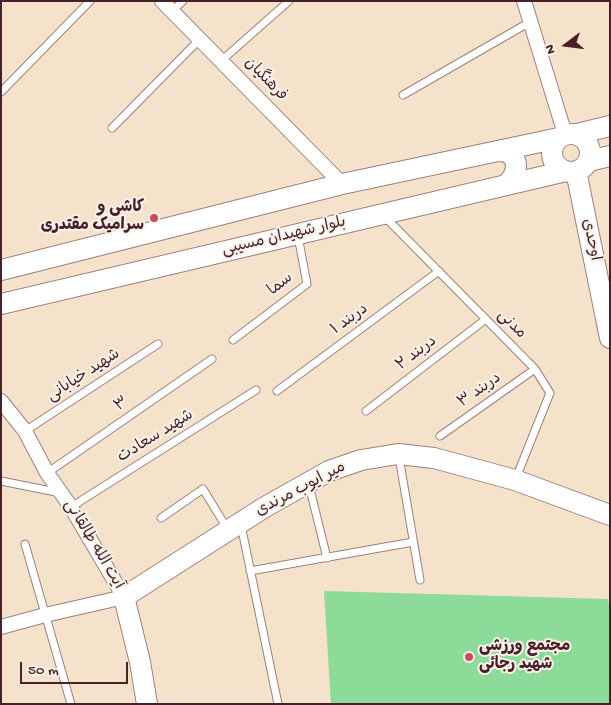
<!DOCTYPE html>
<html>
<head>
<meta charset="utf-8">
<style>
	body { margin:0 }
	#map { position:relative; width:611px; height:705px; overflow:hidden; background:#f4e2cb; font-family:"Gochi Hand",sans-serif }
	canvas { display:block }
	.frame { position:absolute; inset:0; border:2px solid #4a1f2b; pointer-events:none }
	.north { position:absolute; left:541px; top:20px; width:50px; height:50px; -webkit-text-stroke:4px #f7f3e8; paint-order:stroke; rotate:255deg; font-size:14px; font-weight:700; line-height:20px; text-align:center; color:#4a1f2b }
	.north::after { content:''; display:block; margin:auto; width:18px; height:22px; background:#4a1f2b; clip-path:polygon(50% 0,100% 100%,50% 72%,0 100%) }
	.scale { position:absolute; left:20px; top:662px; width:108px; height:22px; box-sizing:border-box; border:2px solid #4a1f2b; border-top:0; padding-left:6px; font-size:15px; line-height:18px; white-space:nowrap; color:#4a1f2b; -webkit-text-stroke:4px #f7f3e8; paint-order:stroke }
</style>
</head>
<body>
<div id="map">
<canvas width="611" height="705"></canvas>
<div class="frame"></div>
<div class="north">N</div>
<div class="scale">50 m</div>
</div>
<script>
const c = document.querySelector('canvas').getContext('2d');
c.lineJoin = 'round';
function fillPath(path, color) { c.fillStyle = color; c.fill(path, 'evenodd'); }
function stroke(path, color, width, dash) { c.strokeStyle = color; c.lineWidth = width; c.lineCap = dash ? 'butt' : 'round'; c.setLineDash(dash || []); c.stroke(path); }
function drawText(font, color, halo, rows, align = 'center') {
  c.font = font + ' "Gochi Hand","Playpen Sans Arabic",sans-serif'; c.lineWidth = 4; c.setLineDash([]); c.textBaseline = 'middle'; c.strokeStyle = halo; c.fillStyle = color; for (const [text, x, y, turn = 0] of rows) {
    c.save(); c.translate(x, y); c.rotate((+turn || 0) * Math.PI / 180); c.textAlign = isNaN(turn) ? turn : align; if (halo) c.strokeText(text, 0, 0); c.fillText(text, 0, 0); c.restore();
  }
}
fillPath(new Path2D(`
	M324,591L608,599L610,611V704H331Z`), '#8cdb99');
const lane = new Path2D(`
	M172,11L183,1
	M221,61L289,1
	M1,92L90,1
	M403,95L530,22
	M112,128L200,39
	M384,216L535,369L550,393L516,478
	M233,340L307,284L298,236
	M277,391L439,271
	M366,411L486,319
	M25,431L158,344
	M440,436L535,369
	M399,457L420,580
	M47,473L212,359
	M1,481L61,493
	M309,485L327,558
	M71,507L256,390
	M161,518L203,489L228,530
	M241,525L278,704
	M25,544L71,704
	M250,571L413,542`);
const street = new Path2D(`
	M162,1L342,184
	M524,1L565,134
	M1,401L25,431L47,473L71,507L124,597L45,615L1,627`);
const secondary = new Path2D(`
	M577,134L610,126
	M552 153a19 19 0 1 1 38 0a19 19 0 1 1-38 0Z
	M498,151C501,151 504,151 507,152C522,160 516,176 506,185
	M589,161L610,156
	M576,171L610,338
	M1,270L342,184L559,138
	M1,304L566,171
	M147,704L140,662L124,597L265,507L329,471L361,460L398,454L434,458L515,480L610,515`);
stroke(lane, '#9f807b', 9);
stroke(street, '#9f807b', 16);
stroke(secondary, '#9f807b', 22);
stroke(lane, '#fff', 7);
stroke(street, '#fff', 14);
stroke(secondary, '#fff', 20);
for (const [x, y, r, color] of [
	[154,218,5,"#d1495b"],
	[469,657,5,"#d1495b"]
]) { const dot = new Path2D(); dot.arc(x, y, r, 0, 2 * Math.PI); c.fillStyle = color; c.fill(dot); stroke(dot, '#f7f3e8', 2); }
drawText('16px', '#4a1f2b', '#f7f3e8', [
	["فرهنگیان",265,80,46],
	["بلوار شهیدان مسیبی",284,237,-13],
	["اوحدی",590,240,78],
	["سما",281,285,-38],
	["دربند ۱",350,320,-36],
	["مدنی",511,325,45],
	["دربند ۲",417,354,-37],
	["شهید خیابانی",84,376,-33],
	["دربند ۳",480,391,-35],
	["۳",122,405,-34],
	["شهید سعادت",156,437,-32],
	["میر ایوب مرندی",301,490,-28],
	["آیت الله طالقانی",93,545,59]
]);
drawText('bold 16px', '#4a1f2b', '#f7f3e8', [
	["کاشی و",144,209],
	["سرامیک مقتدری",144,227],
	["مجتمع ورزشی",479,648,"left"],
	["شهید رجائی",479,666,"left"]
], 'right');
</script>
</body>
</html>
